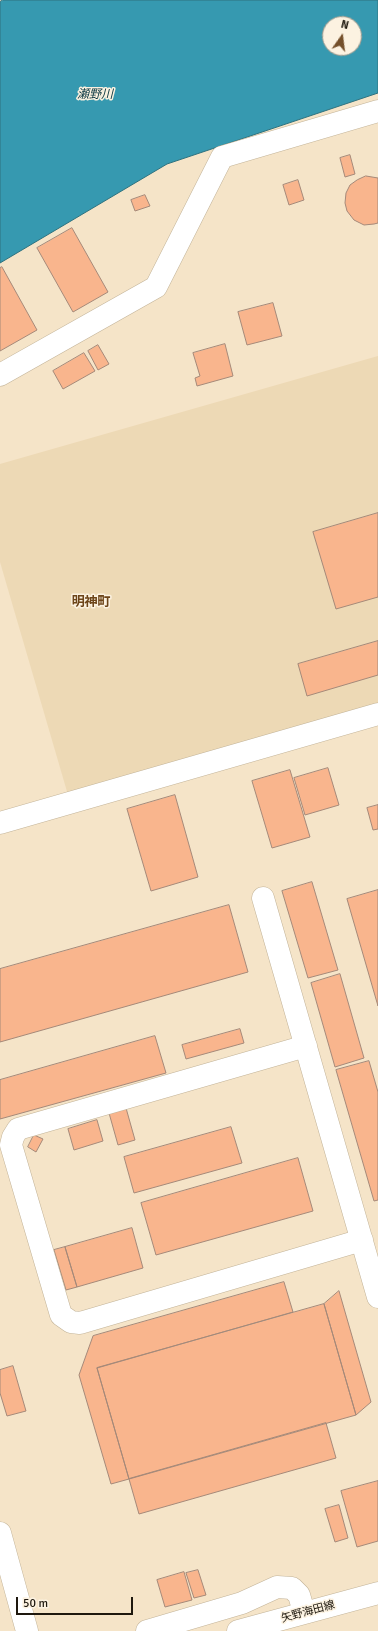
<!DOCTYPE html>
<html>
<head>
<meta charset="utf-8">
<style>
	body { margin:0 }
	#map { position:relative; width:378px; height:1631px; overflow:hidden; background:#f5e4c8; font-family:Signika,sans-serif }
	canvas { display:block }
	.north { position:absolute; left:322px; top:16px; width:40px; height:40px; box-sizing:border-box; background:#fcf2e1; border:1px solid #a39b8d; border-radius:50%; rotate:14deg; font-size:11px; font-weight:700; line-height:16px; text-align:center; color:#1e180e }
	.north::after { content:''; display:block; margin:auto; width:14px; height:18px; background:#744f2a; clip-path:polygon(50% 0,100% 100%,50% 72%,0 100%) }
	.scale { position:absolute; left:16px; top:1597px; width:117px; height:18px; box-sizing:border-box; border:2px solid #1e180e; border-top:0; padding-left:5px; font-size:12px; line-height:14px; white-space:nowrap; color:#1e180e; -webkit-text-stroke:3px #fcf2e1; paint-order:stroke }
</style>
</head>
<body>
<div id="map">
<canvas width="378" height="1631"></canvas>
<div class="north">N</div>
<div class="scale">50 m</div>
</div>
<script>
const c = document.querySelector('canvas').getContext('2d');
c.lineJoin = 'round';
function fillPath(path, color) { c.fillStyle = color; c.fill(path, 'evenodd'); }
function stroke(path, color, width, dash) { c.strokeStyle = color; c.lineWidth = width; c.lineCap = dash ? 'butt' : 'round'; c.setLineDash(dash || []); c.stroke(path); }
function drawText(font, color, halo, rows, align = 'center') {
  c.font = font + ' Signika,"Noto Sans JP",sans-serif'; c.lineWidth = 3; c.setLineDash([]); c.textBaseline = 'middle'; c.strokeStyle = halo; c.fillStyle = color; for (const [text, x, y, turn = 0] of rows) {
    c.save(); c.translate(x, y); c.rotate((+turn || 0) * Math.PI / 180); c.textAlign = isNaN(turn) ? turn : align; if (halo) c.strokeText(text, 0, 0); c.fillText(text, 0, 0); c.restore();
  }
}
fillPath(new Path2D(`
	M378,356V706L68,795L0,562V464Z`), '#edd9b5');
const water = new Path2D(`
	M3,0H378V93L167,164L0,263V2ZM330,24H354V48H330Z`);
fillPath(water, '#3699b0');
stroke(water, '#2f727f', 1);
const building = new Path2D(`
	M350,155L355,174L345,177L340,158Z
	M366,176L378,178V223L374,224L364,225L354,220L347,211L345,203L346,193L350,185L357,180Z
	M298,180L304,200L289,205L283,185Z
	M145,195L150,206L135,211L131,200Z
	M72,228L108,292L73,312L37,248Z
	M2,267L37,330L0,351V268Z
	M273,303L282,336L247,345L238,312Z
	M225,344L233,376L197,386L195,378L200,376L193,353Z
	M98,345L109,364L98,370L88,351Z
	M84,353L95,371L63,389L53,371Z
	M378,513V597L336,609L313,532Z
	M378,641V675L307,696L298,664Z
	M328,768L339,805L305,815L294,778Z
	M290,770L310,837L272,848L252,781Z
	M175,795L198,877L151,891L127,809Z
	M378,805V829L373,830L367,808Z
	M312,882L338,970L308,978L282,891Z
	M378,890V1006L347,899Z
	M229,905L248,972L0,1042V969Z
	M340,974L364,1058L335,1067L311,983Z
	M240,1029L244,1043L186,1059L182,1045Z
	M155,1036L166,1073L0,1119V1080Z
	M369,1061L378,1092V1200L374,1201L336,1070Z
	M126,1108L135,1140L118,1145L109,1113Z
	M97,1120L103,1141L74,1150L68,1129Z
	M231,1127L242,1163L134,1193L124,1157Z
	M34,1135L43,1139L36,1152L28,1147Z
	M298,1158L313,1211L156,1255L141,1203Z
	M132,1228L143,1268L77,1287L65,1247Z
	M65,1247L77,1287L66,1290L54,1250Z
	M284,1282L293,1312L97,1368L129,1479L111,1484L79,1375L93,1336Z
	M339,1291L371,1402L356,1415L324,1304Z
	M324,1304L356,1415L129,1479L97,1368Z
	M13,1366L26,1411L7,1416L0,1393V1370Z
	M326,1423L336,1458L139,1514L129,1479Z
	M378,1481V1541L357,1547L341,1491Z
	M339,1505L348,1538L335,1542L325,1509Z
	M198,1570L206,1595L194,1598L186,1573Z
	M184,1572L192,1600L165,1607L157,1580Z`);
fillPath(building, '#f9b58d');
stroke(building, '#a58979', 1);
const minor = new Path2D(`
	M0,375L156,287L222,157L378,111
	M0,823L378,714
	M263,898L378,1297
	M306,1046L18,1129L13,1137L11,1145L61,1315L71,1322L80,1323L362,1240
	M0,1533L27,1631
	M147,1631L242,1603L277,1587L292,1588L299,1595L304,1612`);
const major = new Path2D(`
	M238,1631L378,1593`);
stroke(minor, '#c2b398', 23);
stroke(major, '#c2b398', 23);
stroke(minor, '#fff', 22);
stroke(major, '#fff', 22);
drawText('11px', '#1e180e', '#fcf2e1', [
	["矢野海田線",308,1612,-15]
]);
drawText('italic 12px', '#06343f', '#fcf2e1', [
	["瀬野川",95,95]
]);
drawText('bold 13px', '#6d4519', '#fcf2e1', [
	["明神町",91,603]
]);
</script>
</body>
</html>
